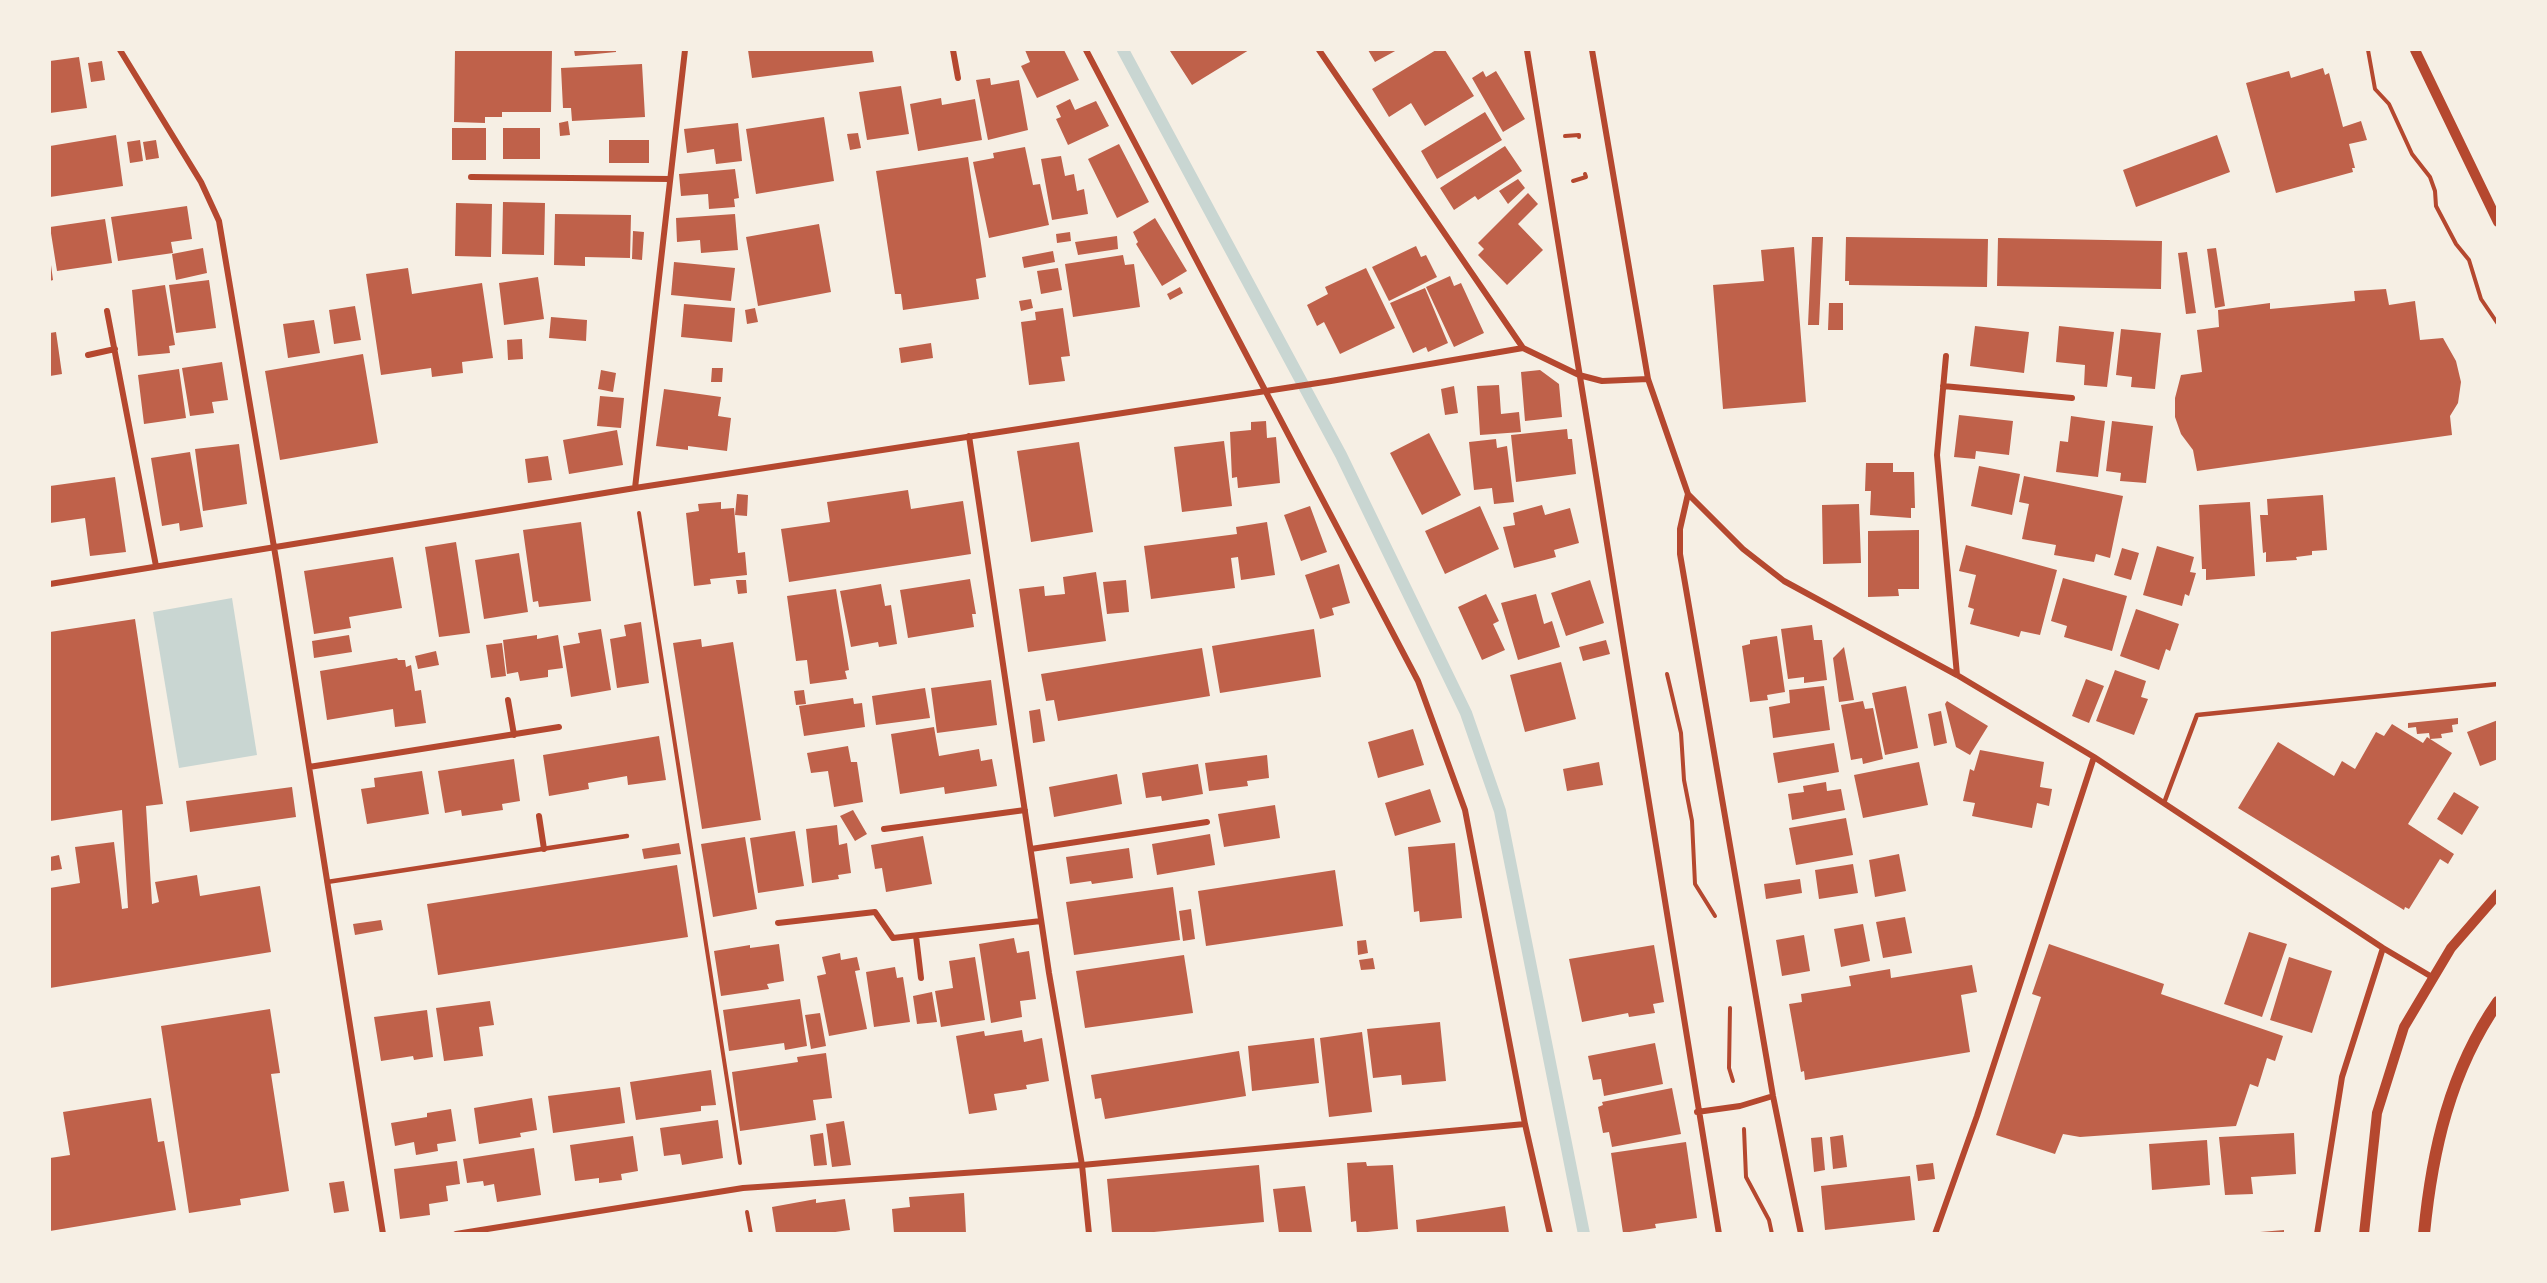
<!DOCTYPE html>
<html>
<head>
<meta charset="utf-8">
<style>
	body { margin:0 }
	#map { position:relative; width:2547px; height:1283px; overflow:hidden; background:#f6efe4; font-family:Ubuntu,sans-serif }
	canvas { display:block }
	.frame { position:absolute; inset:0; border:51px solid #f6efe4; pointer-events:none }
</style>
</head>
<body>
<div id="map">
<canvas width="2547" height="1283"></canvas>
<div class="frame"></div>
</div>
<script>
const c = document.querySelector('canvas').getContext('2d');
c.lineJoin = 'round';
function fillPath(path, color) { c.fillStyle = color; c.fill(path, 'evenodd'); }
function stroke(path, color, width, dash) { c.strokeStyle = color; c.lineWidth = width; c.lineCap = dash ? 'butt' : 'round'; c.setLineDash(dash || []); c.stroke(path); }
fillPath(new Path2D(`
	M232,598L257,755L179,768L153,612Z`), '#c9d6d2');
stroke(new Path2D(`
	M1123,50L1341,455L1466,713L1500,811L1584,1234`), '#c9d6d2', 12);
fillPath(new Path2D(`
	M455,50H552L551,112H502V117H485V123L454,122Z
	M574,50H616V52L575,56Z
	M748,50H872L874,62L752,78Z
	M1025,50H1064L1079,80L1037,98L1021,66L1030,62Z
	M1173,50H1249L1192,85L1170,51Z
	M1368,50H1397L1375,62Z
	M1436,50H1445L1474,96L1425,126L1411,103L1389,117L1372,89Z
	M79,57L87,108L50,113V61Z
	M102,61L105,80L91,82L88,63Z
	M642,64L645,117L572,121L571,108H563L561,68Z
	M2323,68L2325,75L2329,73L2343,127L2361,121L2367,140L2349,144L2355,168H2352L2353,172L2276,193L2246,83L2289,71L2291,78Z
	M1483,71L1486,77L1496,71L1525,119L1503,132L1472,78Z
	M990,78L991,85L1019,80L1028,130L988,140L976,80Z
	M901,86L909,134L867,140L859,92Z
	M941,98L942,105L975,99L982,140L918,151L910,104Z
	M1070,99L1075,110L1096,101L1109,126L1068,145L1056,119L1061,117L1056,106Z
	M1485,112L1502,140L1437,179L1421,151Z
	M824,117L834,181L756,194L746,129Z
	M568,121L570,135L560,136L559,123Z
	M738,123L742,161L716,164L714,149L687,153L684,129Z
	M452,128H486V160H452Z
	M503,128H540V159H503Z
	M858,133L861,148L850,150L847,134Z
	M116,135L123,186L50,197V146Z
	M2217,135L2230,172L2136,207L2123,170Z
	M140,140L143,161L130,163L127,142Z
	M156,140L159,158L146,160L143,142Z
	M609,140H649V163H609Z
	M1119,144L1149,202L1117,218L1088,159Z
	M1505,146L1522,171L1478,200L1475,196L1454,210L1440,188Z
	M1025,147L1033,185L1040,184L1049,225L989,238L973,162L994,158L993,153Z
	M1061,156L1065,176L1074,174L1077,191L1084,189L1088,214L1052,220L1041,159Z
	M968,157L986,277L976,279L979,299L903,310L901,294H895L876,171Z
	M735,169L739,198L734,199L735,207L709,209L708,194L681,196L679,174Z
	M1518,179L1525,188L1508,204L1499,191Z
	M1528,193L1538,204L1518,224L1543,250L1507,285L1478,255L1484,249L1478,243Z
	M503,202L545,203L544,255L502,254Z
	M456,203L492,204L491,257L455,256Z
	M187,206L192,239L171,242L173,253L118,261L111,217Z
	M555,214L631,215L630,258L585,257V266L554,265Z
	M735,214L738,250L701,253L700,240L677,242L676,218Z
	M1155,218L1187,271L1162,286L1136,244L1138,242L1133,232Z
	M105,219L112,263L57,271L50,227Z
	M819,224L831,292L758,306L746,237Z
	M633,231L644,232L642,260L632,259Z
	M1070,232L1071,241L1057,243L1056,234Z
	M1117,236L1118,249L1078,255L1075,242Z
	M1812,237H1823L1819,325H1808Z
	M1846,237L1988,239L1987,287L1849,285V281H1845Z
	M1998,238L2162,241L2161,289L1997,286Z
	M1416,246L1421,257L1426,255L1437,277L1389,301L1372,267Z
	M1794,247L1806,402L1723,409L1713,285L1764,281L1761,250Z
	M203,248L207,273L176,280L172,254Z
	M2216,248L2225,306L2215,308L2207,249Z
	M1053,251L1055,262L1024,268L1022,257Z
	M2187,252L2196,313L2186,314L2178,253Z
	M1123,255L1125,265L1134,264L1140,307L1073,317L1065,264Z
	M674,262L735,268L731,301L671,295Z
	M51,265L53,280L50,281V266Z
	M408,268L412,294L482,283L493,358L462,362L463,373L432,377L431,368L381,375L366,274Z
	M1058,268L1062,290L1041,294L1037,271Z
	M1366,268L1395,328L1340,354L1324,322L1317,326L1307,305L1328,294L1325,287Z
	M1450,276L1454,286L1461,283L1484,333L1454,347L1426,287Z
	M538,277L544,319L504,325L499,283Z
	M209,280L216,328L176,333L169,285Z
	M165,285L175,345L169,346L170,353L138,356L132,290Z
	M1180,287L1183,293L1170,300L1167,294Z
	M1425,288L1448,343L1428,352L1426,347L1413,353L1390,303Z
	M2386,289L2389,305L2415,301L2420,340L2443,338L2456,361L2461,382L2458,403L2450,416L2452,435L2197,471L2193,450L2181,434L2175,417V398L2181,375L2202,372L2197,330L2219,327L2218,310L2270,303V309L2355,301L2354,291Z
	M1031,299L1033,308L1021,311L1019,301Z
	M1829,303H1843V330H1828Z
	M684,304L735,308L732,342L681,337Z
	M355,306L361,340L334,344L329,310Z
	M755,308L758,322L747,324L745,310Z
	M1063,308L1070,356L1061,357L1065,381L1029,385L1021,322L1036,320L1035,312Z
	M551,317L587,320L586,341L549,338Z
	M314,320L320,353L288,358L283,324Z
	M1975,326L2029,332L2024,373L1970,366Z
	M2059,326L2114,332L2107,387L2084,385L2085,365L2056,362Z
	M2121,329L2161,333L2155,389L2131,387L2132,377L2116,375Z
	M56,332L62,374L50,376V333Z
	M522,339L523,359L508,360L507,340Z
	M931,343L933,358L901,363L899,348Z
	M363,354L378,443L280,460L265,371Z
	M222,362L228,400L212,402L214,413L190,416L182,368Z
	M712,368H723L722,382H711Z
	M179,369L186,418L144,424L138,375Z
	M601,370L616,373L613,392L598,389Z
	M1540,370L1559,384L1562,417L1525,421L1521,372Z
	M1499,385L1501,414L1519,412L1521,432L1480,435L1477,386Z
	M1454,386L1458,413L1445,415L1441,389Z
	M664,389L721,397L718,416L731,418L727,451L688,446V450L656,446Z
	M600,396L624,398L621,428L597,426Z
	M1959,415L2013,421L2009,455L1976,451L1975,459L1954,457Z
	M2071,416L2105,421L2098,477L2056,472L2060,441L2068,442Z
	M1266,421L1267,438L1276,437L1280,483L1238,488L1237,477L1232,478L1230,432L1251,430V422Z
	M2112,421L2153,426L2146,483L2120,481L2121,473L2106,471Z
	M1567,429L1568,439H1572L1576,474L1516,482L1511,435Z
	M617,430L623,465L569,474L563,440Z
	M1429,433L1461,495L1422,515L1390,453Z
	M1496,439L1497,448L1507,446L1514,502L1494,504L1492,488L1474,490L1469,442Z
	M1224,441L1232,506L1182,512L1174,447Z
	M1079,442L1093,532L1031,542L1017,451Z
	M239,444L247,504L203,511L195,449Z
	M190,452L203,527L180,531L179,523L162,526L151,458Z
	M548,456L552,480L528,483L525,459Z
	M1866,463H1893V472H1914L1915,508H1911V518L1870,515L1871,491H1865Z
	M1979,466L2020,474L2012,515L1971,506Z
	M2024,476L2123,496L2110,558L2096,554L2094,562L2054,555L2056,545L2022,539L2029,504L2019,502Z
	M115,477L126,552L90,556L85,518L50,523V486Z
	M908,490L911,509L963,501L971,554L789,582L781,529L830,522L827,502Z
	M737,494L748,495L747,516L735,515Z
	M2323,495L2327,550L2312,551V555L2296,557L2297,560L2266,562V552L2263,553L2260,515H2268L2267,499Z
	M721,502V509L734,508L738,553L745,552L747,575L710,579L711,584L694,586L686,513L699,511L698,504Z
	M2250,502L2255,576L2206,580V569H2202L2199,505Z
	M1859,504L1861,563L1823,564L1822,505Z
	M1542,505L1545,515L1570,508L1579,543L1554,550L1556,557L1514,568L1503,527L1515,525L1513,513Z
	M1310,506L1327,552L1301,561L1284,515Z
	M1480,506L1499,549L1445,574L1425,531Z
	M581,522L591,601L539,607L538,601L533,602L523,530Z
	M1267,522L1275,575L1241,580L1238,557L1231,558L1235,588L1151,599L1144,546L1237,534L1236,527Z
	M1919,530V589H1898L1899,596L1868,597V531Z
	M456,542L470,633L439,637L425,547Z
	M1966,545L2057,570L2040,635L2021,631L2019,637L1970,624L1974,609L1968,607L1976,575L1959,571Z
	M2157,546L2194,557L2190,572L2196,573L2189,596L2185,594L2182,606L2143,595Z
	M2122,548L2139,553L2131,580L2114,575Z
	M519,553L528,612L484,619L475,560Z
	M393,557L402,608L349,617L351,628L314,634L304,571Z
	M1339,564L1350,603L1332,608L1334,615L1320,619L1305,575Z
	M1096,572L1106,641L1028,652L1019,589L1044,586L1045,596L1065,594L1063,577Z
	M2063,578L2127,596L2112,651L2064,637L2067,626L2051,621Z
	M970,579L976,614H972L974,627L908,638L900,590Z
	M736,580H746L747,593L738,594Z
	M1126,580L1129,612L1107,614L1103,582Z
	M1590,580L1604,623L1566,636L1551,593Z
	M881,584L885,606L891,605L897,644L879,647L878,642L851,647L840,591Z
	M836,589L849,670L845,671L847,679L810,684L807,660L796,661L787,596Z
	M1486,594L1499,621L1493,624L1505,650L1482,660L1458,607Z
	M1536,594L1544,624L1552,621L1560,647L1518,660L1501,603Z
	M2136,609L2179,624L2170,651L2166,649L2159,670L2120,656Z
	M135,619L163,804L146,806L152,904L159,902L155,882L197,875L200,896L260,886L271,952L50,988V888L80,883L75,847L114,842L122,909L128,908L122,810L50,821V632Z
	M641,622L649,683L617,688L610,639L626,636L624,625Z
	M1812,625L1814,640H1822L1827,680L1804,683V677L1788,679L1781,629Z
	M601,629L611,690L571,697L563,646L580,643L578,633Z
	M1314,629L1321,677L1220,693L1212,646Z
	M349,635L352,652L314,658L312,641Z
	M537,635V639L558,635L563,668L548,670V677L520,681L518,672L507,674L503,640Z
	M1777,636L1785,692L1767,695L1768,700L1750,702L1742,646L1750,644V640Z
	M701,639L702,647L733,642L761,820L702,829L673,643Z
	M1606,640L1610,654L1583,661L1579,647Z
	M502,643L506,676L491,678L486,645Z
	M1844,647L1854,700L1839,702L1833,658Z
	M1202,648L1210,696L1058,721L1054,700L1046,701L1041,674Z
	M436,651L439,665L418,669L415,656Z
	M397,658L398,660H405L406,667L411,665L415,691L421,690L426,723L395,727L393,709L327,720L320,671Z
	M1561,662L1576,719L1525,732L1510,675Z
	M2115,670L2146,681L2141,697L2148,699L2134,735L2096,721Z
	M2086,679L2104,686L2089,723L2072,716Z
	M991,680L997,725L937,733L931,688Z
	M1824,686L1830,730L1773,738L1769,707L1790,703L1789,690Z
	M1906,686L1918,748L1885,755L1872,693Z
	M925,688L930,718L876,725L872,696Z
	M804,690L806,704L796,705L794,691Z
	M853,698L854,704L862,703L865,727L804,736L799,706Z
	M1863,701L1865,709L1873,708L1883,759L1863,764L1862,758L1851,760L1841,705Z
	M1947,701L1988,726L1970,755L1956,747L1945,704Z
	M1040,709L1045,741L1033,743L1029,711Z
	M1941,711L1947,743L1934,746L1928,714Z
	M2458,718V724L2452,725L2453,732L2441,734L2442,738L2430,739L2429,733L2417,734L2416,727L2408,728V723Z
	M2498,720V759L2480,766L2467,732Z
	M2392,724L2423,743L2427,737L2452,753L2408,824L2454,854L2448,864L2440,859L2409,909L2405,907L2404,910L2238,808L2278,742L2334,776L2342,761L2355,769L2376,732L2384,736Z
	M934,727L939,756L979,749L981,761L992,759L997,786L945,794L944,787L900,794L891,734Z
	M1413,729L1424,765L1378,778L1368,742Z
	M659,736L666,780L628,785L627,776L588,783L589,789L549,796L543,755Z
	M1834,743L1839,772L1778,783L1773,753Z
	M848,746L851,762H857L863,802L834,807L828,771L811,773L807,753Z
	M1980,750L2044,762L2040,787L2052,789L2049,806L2037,803L2032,828L1972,816L1975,803L1963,801L1970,769L1974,771Z
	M1267,755L1269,778L1247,781L1248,786L1209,791L1205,763Z
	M514,759L520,801L502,804L503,810L462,816L461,810L445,813L438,771Z
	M1599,762L1603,785L1567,791L1563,769Z
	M1919,762L1928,805L1863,818L1854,775Z
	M1198,764L1203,794L1162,801L1161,796L1146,798L1142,773Z
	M422,771L429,814L367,824L361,789L375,787L374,778Z
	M1117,774L1122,804L1054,817L1049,787Z
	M1826,782L1827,791L1841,789L1845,810L1792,820L1788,794L1804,792L1803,786Z
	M292,787L296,817L190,832L186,801Z
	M1430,789L1441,822L1395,836L1385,803Z
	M2454,792L2479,807L2462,835L2437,819Z
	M1275,805L1280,838L1224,847L1218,814Z
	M853,810L867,834L855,841L840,816Z
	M1846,818L1853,855L1796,865L1789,828Z
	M837,825L839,845L847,843L851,873L838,875L839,879L812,883L806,829Z
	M795,831L804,886L758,893L750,838Z
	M1210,834L1215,865L1157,875L1152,844Z
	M923,836L932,884L886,892L882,868L875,869L871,845Z
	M745,837L757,909L713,917L701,844Z
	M679,843L681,854L644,859L642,849Z
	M1455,843L1462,918L1420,922L1419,911L1414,912L1408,847Z
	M1129,848L1133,878L1092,884L1091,881L1070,884L1066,857Z
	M1899,854L1906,891L1875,897L1869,860Z
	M59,855L62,869L50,871V857Z
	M1853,864L1858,893L1819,899L1815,870Z
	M677,865L688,937L438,975L427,904Z
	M1335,870L1343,926L1206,946L1198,891Z
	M1800,879L1802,893L1766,899L1764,884Z
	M1173,887L1180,940L1074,955L1066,902Z
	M1191,909L1195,939L1183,941L1179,911Z
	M1905,917L1912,953L1883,958L1876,922Z
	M381,920L383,930L355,935L353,924Z
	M1863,924L1870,961L1841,967L1834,929Z
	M2249,932L2287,944L2262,1017L2224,1004Z
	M1804,935L1810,971L1782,976L1776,940Z
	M1014,938L1017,953L1029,951L1036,999L1020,1001L1022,1017L991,1023L979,944Z
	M1366,940L1368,953L1358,955L1357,941Z
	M779,944L784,981L767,984L769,989L721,996L714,951L750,945V948Z
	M2049,944L2164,984L2161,994L2283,1036L2275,1061L2267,1058L2258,1087L2250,1084L2236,1126L2080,1137L2063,1134L2055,1154L1996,1135L2041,997L2032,994Z
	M1654,945L1664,1002L1653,1004L1655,1013L1629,1017L1628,1013L1582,1022L1569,959Z
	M840,953L841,960L857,957L860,970L855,971L867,1029L829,1036L817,976L826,974L822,957Z
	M1184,955L1193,1013L1085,1028L1076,971Z
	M975,957L985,1020L941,1027L935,991L953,988L949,961Z
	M2289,957L2332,971L2312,1033L2270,1020Z
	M1373,958L1375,969L1361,970L1359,960Z
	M1972,965L1977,992L1961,995L1970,1052L1805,1080L1804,1071L1801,1072L1789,1004L1802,1002L1801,994L1851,986L1849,976L1890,969L1891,978Z
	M895,967L897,978L903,977L910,1022L874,1027L866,972Z
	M932,992L937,1022L917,1024L913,996Z
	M800,999L807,1046L785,1050L784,1043L729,1051L723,1010Z
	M490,1001L494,1025L479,1027L483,1056L444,1061L436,1008Z
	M270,1009L280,1073L271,1074L289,1191L240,1199L241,1205L189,1213L161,1026Z
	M427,1010L433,1057L414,1060L413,1056L381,1061L374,1017Z
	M820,1013L826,1046L811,1049L805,1015Z
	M1440,1022L1446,1081L1402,1085L1401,1075L1373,1078L1367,1029Z
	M1022,1030L1024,1042L1042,1038L1049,1081L1026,1085L1027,1089L994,1094L997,1110L969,1114L956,1036L984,1031L985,1036Z
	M1362,1032L1372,1112L1329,1117L1320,1038Z
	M1314,1038L1319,1083L1252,1091L1248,1046Z
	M1655,1043L1663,1084L1604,1096L1601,1079L1593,1080L1588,1056Z
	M1239,1051L1246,1096L1105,1119L1101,1098L1095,1099L1091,1075Z
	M826,1053L832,1098L813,1100L816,1120L740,1131L732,1072L798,1062L797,1057Z
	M711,1070L716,1105L701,1106V1111L636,1120L630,1082Z
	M620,1087L625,1123L553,1133L548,1096Z
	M1672,1088L1681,1134L1612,1147L1609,1132L1603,1133L1598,1107L1603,1105L1602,1102Z
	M151,1098L158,1142L164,1141L176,1210L50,1231V1158L70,1155L63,1112Z
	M532,1098L537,1130L520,1133L521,1137L479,1144L474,1108Z
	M451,1109L456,1141L437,1144L438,1151L416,1155L414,1142L395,1146L391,1123L427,1117V1113Z
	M718,1120L723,1158L682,1165L680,1154L664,1156L660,1128Z
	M844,1121L851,1165L832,1167L826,1124Z
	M823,1133L827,1165L814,1166L810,1135Z
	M2294,1133L2296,1174L2251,1177L2253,1194L2225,1195L2219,1137Z
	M1843,1135L1847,1167L1833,1169L1830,1137Z
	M633,1136L638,1171L621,1174L622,1180L599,1183V1178L575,1181L570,1145Z
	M1822,1137L1825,1170L1814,1172L1811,1138Z
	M2207,1140L2210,1185L2152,1190L2149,1144Z
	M1686,1142L1697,1218L1655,1224L1656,1228L1623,1233L1611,1153Z
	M534,1148L541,1195L497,1202L494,1184L484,1186L483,1181L467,1183L463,1159Z
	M457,1161L460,1184L446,1186L448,1201L429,1204L430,1215L400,1219L394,1169Z
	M1366,1162L1367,1166L1393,1165L1398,1229L1357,1233L1356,1221L1351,1222L1347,1163Z
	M1933,1163L1935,1179L1918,1181L1916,1165Z
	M1259,1165L1264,1222L1143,1233H1112L1107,1179Z
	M1910,1176L1915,1220L1825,1230L1821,1186Z
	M344,1181L349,1211L334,1213L329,1183Z
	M1305,1186L1312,1233H1279L1273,1189Z
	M964,1193L966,1233H894L892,1209L910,1207L909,1197Z
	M816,1199V1203L845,1199L850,1230L828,1233H776L772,1207Z
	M1505,1206L1509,1233H1417L1416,1220Z
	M2284,1230V1233H2260V1232Z`), '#bf614a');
stroke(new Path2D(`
	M2368,50L2375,89L2389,104L2412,154L2430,177L2435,191L2436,206L2456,244L2469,260L2481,299L2498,324
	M1565,136L1579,135V137
	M1573,181L1586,177L1585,174
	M639,513L740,1163
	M1667,674L1681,733L1684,780L1692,821L1695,884L1715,916
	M1730,1008L1729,1068L1733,1081
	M1744,1129L1746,1177L1769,1220L1772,1234
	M747,1212L751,1234`), '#b5482f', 4);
stroke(new Path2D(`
	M2164,803L2197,715L2498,684
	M327,882L627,836`), '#b5482f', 4.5);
stroke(new Path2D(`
	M120,50L201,182L219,221L278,571L383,1234
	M953,50L958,78
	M1086,50L1418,681L1465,810L1525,1124L1550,1234
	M1319,50L1523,348
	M1527,50L1719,1234
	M1592,50L1648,379L1688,494L1743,549L1784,581L1957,675L2094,757L2383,948L2432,977
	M471,177L670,179
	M107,311L156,566
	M88,355L115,349
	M1946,356L1937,455L1957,675
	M1943,386L2072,398
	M969,436L1049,973L1082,1165L1525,1124
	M635,488L685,50
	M1688,494L1680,529V554L1773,1096L1801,1234
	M50,584L635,488L1331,381L1523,348L1579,375L1602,381L1648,379
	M508,700L514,735
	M309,767L559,727
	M539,816L544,849
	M884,829L1025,810
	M1031,849L1207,822
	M778,923L875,912L893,938L1041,921
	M916,936L921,978
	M1697,1112L1740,1106L1773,1096
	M456,1234L743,1188L1082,1165L1089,1234
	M1935,1234L1977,1116L2094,757
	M2317,1234L2342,1077L2383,948`), '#b5482f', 6);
stroke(new Path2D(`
	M2415,50L2498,222
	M2364,1234L2377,1113L2404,1027L2451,948L2498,894`), '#b5482f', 10);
stroke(new Path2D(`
	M2424,1234C2432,1151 2450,1071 2498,1002`), '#b5482f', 12);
</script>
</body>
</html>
